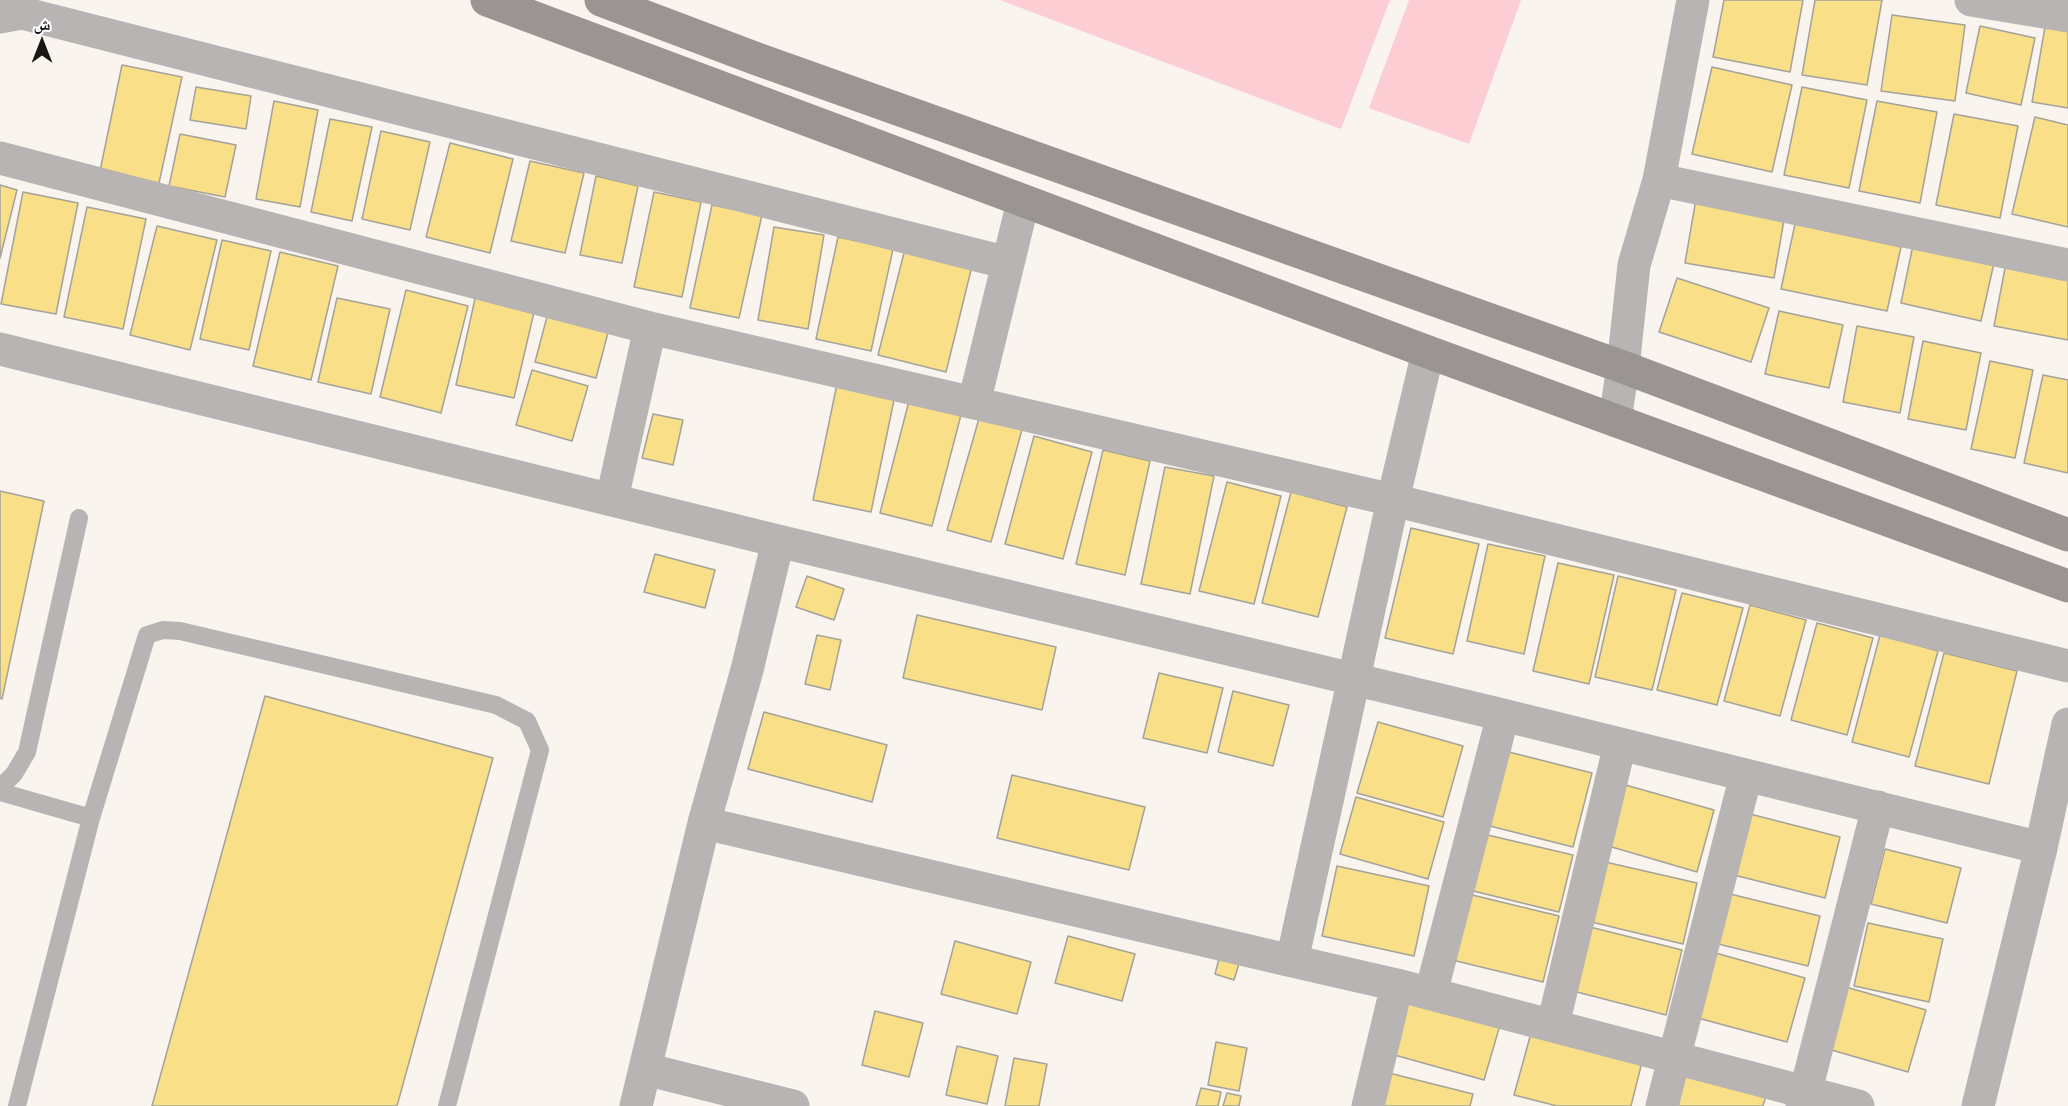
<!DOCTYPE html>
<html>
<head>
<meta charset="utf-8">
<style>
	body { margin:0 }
	#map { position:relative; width:2068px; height:1106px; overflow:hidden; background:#faf4ee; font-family:Quicksand,"Noto Naskh Arabic",sans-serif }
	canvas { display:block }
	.north { position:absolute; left:12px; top:12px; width:60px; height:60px; -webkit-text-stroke:4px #fff; paint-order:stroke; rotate:0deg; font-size:16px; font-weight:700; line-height:24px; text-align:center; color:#191715 }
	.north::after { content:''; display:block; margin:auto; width:21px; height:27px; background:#191715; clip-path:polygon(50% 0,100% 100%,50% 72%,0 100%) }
</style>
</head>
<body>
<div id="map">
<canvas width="2068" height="1106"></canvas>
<div class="north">ش</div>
</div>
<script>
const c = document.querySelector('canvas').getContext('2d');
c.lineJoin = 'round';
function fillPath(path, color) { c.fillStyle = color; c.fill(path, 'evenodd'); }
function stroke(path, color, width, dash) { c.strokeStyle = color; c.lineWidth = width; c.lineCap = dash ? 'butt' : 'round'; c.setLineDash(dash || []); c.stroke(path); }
fillPath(new Path2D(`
	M1000,0H1390L1341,129Z
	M1409,0H1521L1469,144L1369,108Z`), '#fccdd2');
const building = new Path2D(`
	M1724,0H1803L1790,72L1713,57Z
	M1815,0H1882L1867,85L1802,75Z
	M1892,15L1965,25L1955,101L1881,91Z
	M1980,26L2035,38L2021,105L1966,93Z
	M2045,27L2068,31V108L2032,102Z
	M122,65L182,77L159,183L100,171Z
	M1712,67L1792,85L1772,172L1692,154Z
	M196,87L251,96L246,129L190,120Z
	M1802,87L1867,100L1849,188L1784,175Z
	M274,101L318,110L300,207L256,199Z
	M1877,101L1937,112L1920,203L1859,191Z
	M1954,114L2018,126L2000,218L1936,205Z
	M2035,117L2068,125V227L2012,214Z
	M330,119L372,127L352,221L311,212Z
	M381,131L430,142L410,230L362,219Z
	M180,134L236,145L225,197L169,186Z
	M450,143L513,159L490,253L426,237Z
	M530,161L584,173L565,253L511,241Z
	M596,176L638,186L622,263L580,255Z
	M0,185L17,190L0,258Z
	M23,192L78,203L56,314L1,304Z
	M654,192L701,202L682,297L634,287Z
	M1696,199L1785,214L1774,278L1685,263Z
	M712,205L762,215L739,318L690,308Z
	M87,207L146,219L123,329L64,317Z
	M1795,224L1901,247L1887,311L1781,289Z
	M157,226L217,240L190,350L130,335Z
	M774,227L824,235L808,329L758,320Z
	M838,237L893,249L871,351L816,339Z
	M222,240L271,251L249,350L200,339Z
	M1913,245L1994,263L1981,321L1901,303Z
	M905,249L972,266L946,372L878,355Z
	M280,252L338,266L311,380L253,366Z
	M2006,263L2068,275V340L1994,326Z
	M1677,278L1769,308L1751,362L1659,332Z
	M406,290L468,306L441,413L380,397Z
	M476,294L535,308L514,398L456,385Z
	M337,298L390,309L371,394L318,382Z
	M1779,311L1843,325L1829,388L1765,374Z
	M548,313L609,329L596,378L535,362Z
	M1857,326L1914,337L1900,413L1843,402Z
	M1923,341L1981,353L1966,430L1908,419Z
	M1990,361L2033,370L2015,458L1971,449Z
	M532,370L588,386L572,441L516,425Z
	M2043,375L2068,380V473L2024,463Z
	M837,384L895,395L871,512L813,500Z
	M909,401L961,415L932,526L880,513Z
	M653,414L683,420L673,465L642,458Z
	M980,415L1023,426L991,542L947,530Z
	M1034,436L1092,452L1063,559L1005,544Z
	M1103,450L1150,461L1125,575L1076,564Z
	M1165,467L1214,476L1190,594L1141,584Z
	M1227,482L1281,496L1254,604L1199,591Z
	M0,491L44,501L2,699L0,698Z
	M1291,492L1347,507L1318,617L1262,603Z
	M1411,528L1479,544L1453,654L1385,638Z
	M1488,544L1545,556L1524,654L1467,641Z
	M655,554L715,570L705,608L644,592Z
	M1558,563L1614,575L1589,684L1533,671Z
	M807,576L844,589L834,620L796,607Z
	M1618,576L1676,590L1652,690L1595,677Z
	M1682,593L1743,608L1717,705L1657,690Z
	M1750,605L1806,620L1780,716L1724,701Z
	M917,615L1056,647L1042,710L903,678Z
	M1817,623L1873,638L1847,735L1791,720Z
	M817,635L841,640L830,690L805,684Z
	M1880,635L1938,651L1909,757L1852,742Z
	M1944,653L2017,671L1989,784L1915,766Z
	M1159,673L1223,688L1207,753L1143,738Z
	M1233,691L1289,705L1273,766L1218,752Z
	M265,696L493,758L397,1106H152Z
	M764,712L887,745L872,802L748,769Z
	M1378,722L1463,746L1443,817L1357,793Z
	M1501,750L1592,773L1573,847L1482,824Z
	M1012,775L1145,807L1129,870L997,838Z
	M1622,784L1714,810L1697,872L1605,845Z
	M1356,797L1444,822L1428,879L1340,854Z
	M1750,814L1840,837L1825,898L1734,875Z
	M1479,833L1573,855L1559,912L1465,889Z
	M1885,849L1961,868L1947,923L1871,904Z
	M1601,861L1697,883L1683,944L1587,921Z
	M1337,866L1429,886L1414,956L1322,936Z
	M1722,892L1820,916L1808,966L1710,942Z
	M1464,893L1559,916L1543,982L1448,959Z
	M1868,923L1943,939L1929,1002L1854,986Z
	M1586,926L1682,950L1666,1015L1569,990Z
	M1068,936L1135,954L1122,1001L1055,983Z
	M955,941L1031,962L1017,1014L941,994Z
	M1221,951L1241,957L1234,980L1215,974Z
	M1712,952L1805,978L1787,1042L1694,1017Z
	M1839,985L1926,1010L1908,1072L1821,1047Z
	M1406,999L1500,1025L1484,1080L1391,1054Z
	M875,1011L923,1023L909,1077L862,1065Z
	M1531,1033L1642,1062L1631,1106H1557L1514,1095Z
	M1216,1042L1247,1048L1239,1091L1208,1085Z
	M957,1046L998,1056L987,1104L946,1095Z
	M1014,1058L1047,1064L1039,1106H1005Z
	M1677,1069L1766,1095L1763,1106H1666Z
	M1385,1072L1473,1094L1470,1106H1376Z
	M1201,1088L1221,1092L1218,1106H1196Z
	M1227,1093L1241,1096L1239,1106H1223Z`);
fillPath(building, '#f8df88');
stroke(building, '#a4a29b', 1.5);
stroke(new Path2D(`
	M0,788L14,774L27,752L79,518
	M0,792L91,818L147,635L163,630L180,631L496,705L527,721L540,750L447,1106
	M17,1106L91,818`), '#b8b4b3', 18);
stroke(new Path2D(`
	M1971,0L2068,16
	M0,17L22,13L1008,263
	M0,158L650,328L1393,500L2068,666
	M1659,180L2068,265
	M0,349L778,541L1503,715L2041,848
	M1428,352L1393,500L1292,961L1397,985L1858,1106
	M974,403L1023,202
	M1615,420L1623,367L1634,265L1659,180L1693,0
	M612,499L650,328
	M704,823L1292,961
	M1431,993L1503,715
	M1553,1025L1620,744
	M645,1069L793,1106
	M636,1106L704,823L747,670L778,541
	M1368,1106L1397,985
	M1662,1106L1746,775
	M1802,1106L1878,807
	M1978,1106L2041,848L2068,724`), '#b8b4b3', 33);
stroke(new Path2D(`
	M487,0L1428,352L2068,586
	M601,0L757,59L1623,367L2068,535`), '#9a9493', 33);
</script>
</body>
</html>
